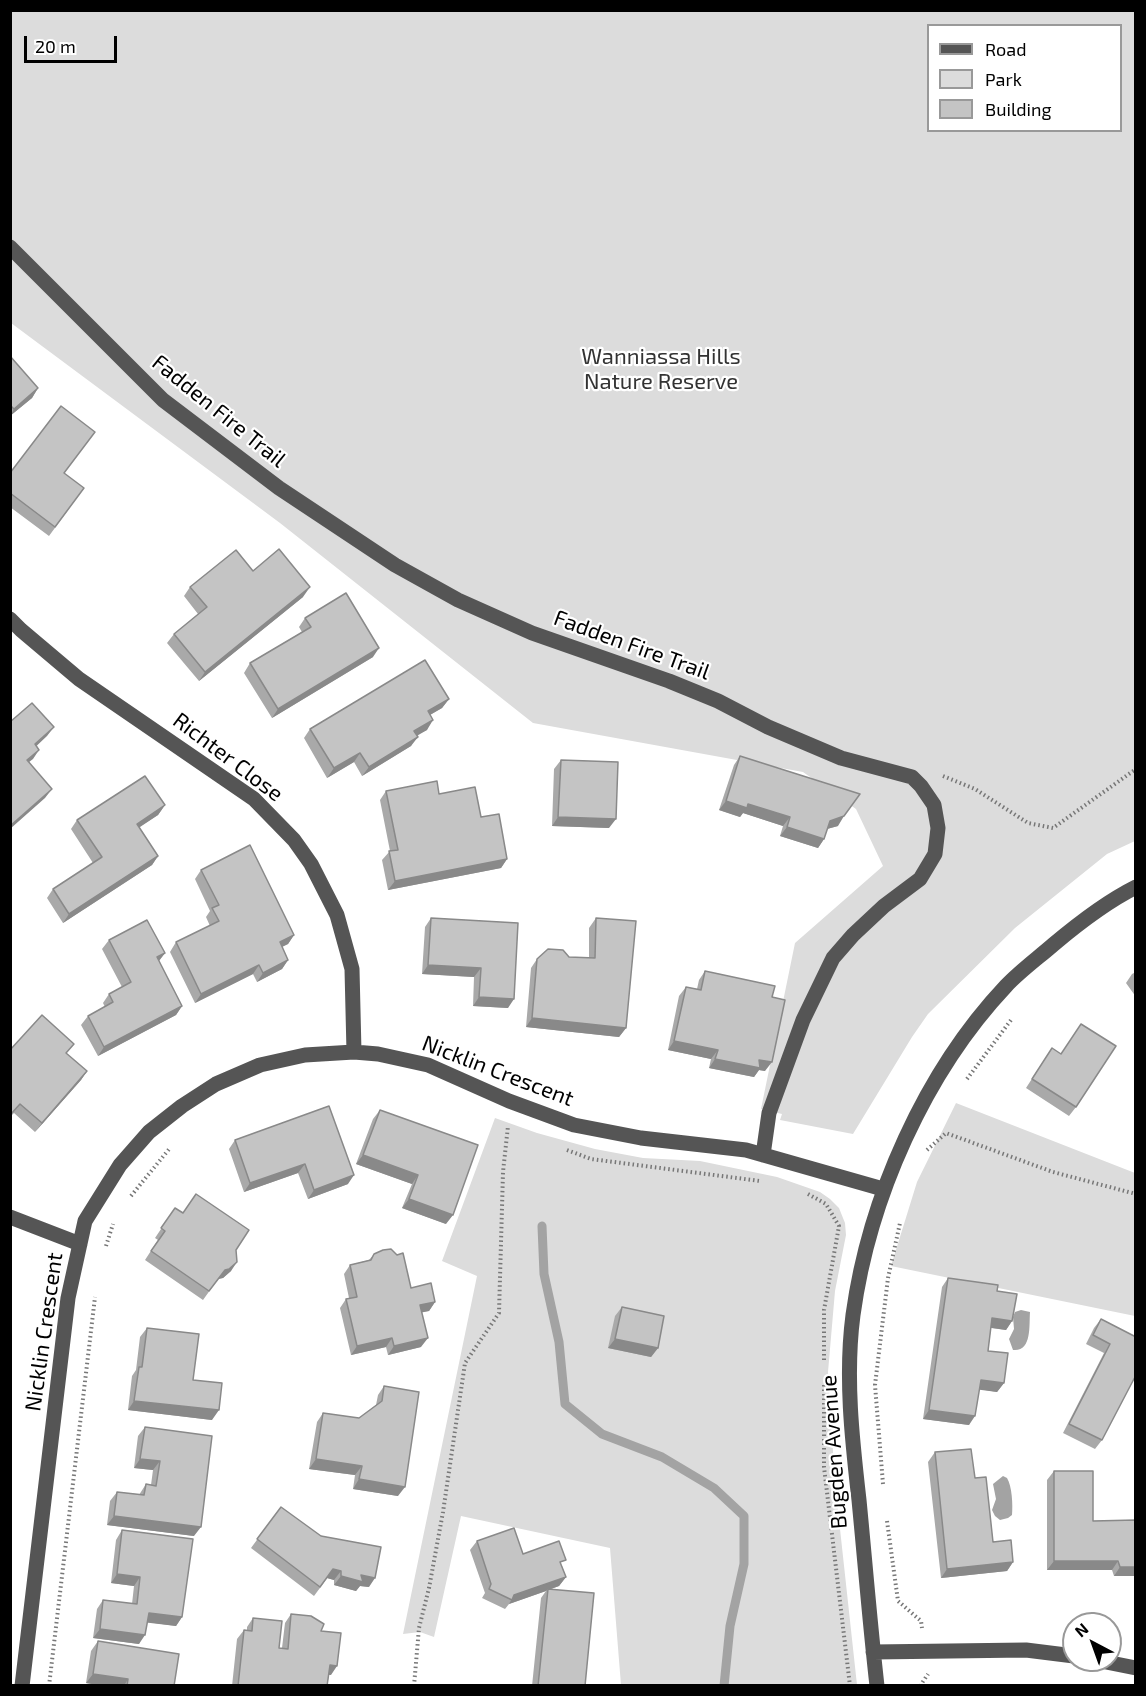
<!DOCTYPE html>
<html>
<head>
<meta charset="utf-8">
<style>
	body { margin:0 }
	#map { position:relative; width:1146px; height:1696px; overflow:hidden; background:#fff; font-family:"Exo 2",sans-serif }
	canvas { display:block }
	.frame { position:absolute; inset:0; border:12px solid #000; pointer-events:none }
	.legend { position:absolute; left:927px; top:24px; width:195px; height:108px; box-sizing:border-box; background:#fff; border:2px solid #999; margin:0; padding:8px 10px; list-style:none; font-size:18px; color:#000 }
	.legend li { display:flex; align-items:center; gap:12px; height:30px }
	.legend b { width:30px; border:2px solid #999 }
	.north { position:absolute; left:1062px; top:1612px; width:60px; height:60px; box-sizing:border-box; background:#fff; border:2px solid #999; border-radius:50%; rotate:319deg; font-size:16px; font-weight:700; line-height:24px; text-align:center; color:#000 }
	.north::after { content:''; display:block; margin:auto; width:21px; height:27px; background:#000; clip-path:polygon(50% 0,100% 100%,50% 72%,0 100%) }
	.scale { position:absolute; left:24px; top:36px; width:93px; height:27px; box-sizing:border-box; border:3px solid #000; border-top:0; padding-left:8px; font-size:18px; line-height:21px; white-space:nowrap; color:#000; -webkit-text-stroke:4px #fff; paint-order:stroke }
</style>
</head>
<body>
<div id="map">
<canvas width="1146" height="1696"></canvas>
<div class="frame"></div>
<ul class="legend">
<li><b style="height:8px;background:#555"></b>Road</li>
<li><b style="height:16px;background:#dcdcdc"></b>Park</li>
<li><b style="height:16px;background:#c4c4c4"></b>Building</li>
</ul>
<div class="north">N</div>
<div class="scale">20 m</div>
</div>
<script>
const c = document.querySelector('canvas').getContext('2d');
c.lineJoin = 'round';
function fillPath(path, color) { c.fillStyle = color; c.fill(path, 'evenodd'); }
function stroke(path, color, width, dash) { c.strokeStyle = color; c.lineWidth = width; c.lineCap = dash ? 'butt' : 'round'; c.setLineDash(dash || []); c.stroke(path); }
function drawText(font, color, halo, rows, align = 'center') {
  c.font = font + ' "Exo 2",sans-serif'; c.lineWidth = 4.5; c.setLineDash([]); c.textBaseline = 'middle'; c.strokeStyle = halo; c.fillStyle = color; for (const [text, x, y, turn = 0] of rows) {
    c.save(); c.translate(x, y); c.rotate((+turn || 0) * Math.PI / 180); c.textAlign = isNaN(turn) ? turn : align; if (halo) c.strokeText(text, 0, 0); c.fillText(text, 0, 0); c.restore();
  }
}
fillPath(new Path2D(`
	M10,11H1135V841L1107,854L1015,928L928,1014L912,1037L853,1134L780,1120L782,1114L761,1109L795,943L883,866L856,809L803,772L533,723L280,523L11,323ZM928,26H1120V130H928Z
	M956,1103L1135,1173V1316L891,1266L917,1182Z
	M495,1118L537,1133L595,1149L643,1158L700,1161L777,1177L820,1192L830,1199L839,1208L845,1223L846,1235L835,1291L828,1372L835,1483L857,1685H621L610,1548L461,1516L434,1637L420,1632L403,1634L477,1276L442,1261Z`), '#dcdcdc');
fillPath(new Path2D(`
	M1021,1310L1030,1312C1029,1326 1032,1352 1013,1350L1009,1339L1014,1329L1013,1317L1015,1312Z
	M1003,1476L1007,1478C1012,1486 1013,1505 1012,1515L1008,1518L1000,1520L995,1516L992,1510L996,1499L993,1484Z`), '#a3a3a3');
stroke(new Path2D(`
	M542,1226L544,1274L559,1342L565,1404L602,1434L662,1457L714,1488L744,1516V1564L730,1626L724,1686`), '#a3a3a3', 9);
stroke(new Path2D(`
	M943,776L975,789L1028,823L1053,828L1136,769
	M967,1079L1011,1020
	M567,1150L591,1159L760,1181
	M927,1150L946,1133L1053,1172L1136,1194
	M808,1194L826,1204L839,1226L824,1310V1362
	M131,1196L170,1148
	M106,1246L113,1224
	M824,1385V1467L850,1686
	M883,1484L875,1385L888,1278L900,1223
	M887,1521L898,1601L921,1621L922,1628
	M49,1686L95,1297
	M414,1686L419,1628L429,1588L443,1512L465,1363L499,1313L503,1172L508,1126
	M920,1686L928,1674`), '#777', 4, [1.5, 3]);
stroke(new Path2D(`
	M10,247L163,400L279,488L395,565L458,600L532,633L669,681L718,701L768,727L841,758L912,777L921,786L934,805L938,828L935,854L920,879L884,906L853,935L833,958L803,1020L769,1113L763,1155
	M10,619L21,630L79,679L254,799L294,840L311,864L337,915L352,969L354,1052
	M10,1217L80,1244
	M873,1652L1026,1650L1074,1656
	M1096,1660L1136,1668
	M22,1686L68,1298L85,1221L120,1165L149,1132L182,1106L216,1084L260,1065L305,1055L354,1052L378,1054L428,1065L509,1101L574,1125L641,1138L746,1150L883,1189
	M877,1686C870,1624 865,1562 859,1500C852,1439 845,1376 853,1315C869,1198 925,1072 1006,986C1020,971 1038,958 1054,944C1079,923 1106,902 1136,887`), '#555', 15);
fillPath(new Path2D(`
	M10,356L38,388L32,398L10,416Z
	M10,473L64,474L84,488L49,536L10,507Z
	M253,571L303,597L199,681L167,643L174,634L198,614L184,596L190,587Z
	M305,618L373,657L272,718L244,673L250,663L302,632L299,627Z
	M449,699L442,708L430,715L427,730L416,735L411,746L362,776L354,762L327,778L304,738L310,729Z
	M740,756L838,826L827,829L824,839L818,848L780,836L783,826L743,813L740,817L719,810L734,765Z
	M561,760L609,828L552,826L554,769Z
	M386,791L439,794L481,817L507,859L501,868L388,890L382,860L390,851L380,800Z
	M165,805L158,815L139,827L158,856L152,865L63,923L47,898L53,889L93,863L71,829L77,820Z
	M201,870L294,935L288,944L282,947L288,960L282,969L257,982L253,974L195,1003L170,952L176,942L210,926L206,917L210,911L195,879Z
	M431,918L518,923L508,1008L473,1006L474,977L422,974L425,927Z
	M596,918L626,1028L619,1037L526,1027L531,968L537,959L569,957L589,958V928Z
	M109,940L165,953L159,961L182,1006L176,1015L98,1056L81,1025L88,1016L105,1007L103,1003L109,994L122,987L102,949Z
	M705,971L772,997L765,1071L759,1070L754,1077L709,1068L711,1059L668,1050L679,996L686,987L697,989L699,980Z
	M1136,972V997L1126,983L1132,974Z
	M10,1050L87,1071L81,1080L35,1132L14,1113L10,1117Z
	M1046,1057L1076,1107L1069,1116L1026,1088Z
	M329,1106L348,1184L308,1199L298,1173L244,1192L229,1149L235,1140Z
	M380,1110L446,1224L402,1208L412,1184L356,1164L373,1119Z
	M175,1208L236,1250L231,1271L223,1278L218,1279L203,1300L145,1260L158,1240L155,1238Z
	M374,1254L411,1288L435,1302L429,1311L422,1312L421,1347L388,1355L386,1347L351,1355L340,1308L346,1299L349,1298L344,1274L350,1265L369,1260Z
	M948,1278L997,1291L1012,1321L1006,1330L991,1328L988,1351L1004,1383L997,1392L979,1389L969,1425L923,1419L942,1287Z
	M622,1307L658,1348L651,1357L608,1348L615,1316Z
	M1101,1319L1136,1337L1102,1440L1095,1449L1063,1433L1104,1353L1086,1344L1094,1328Z
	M147,1328L193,1380L212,1420L128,1410L132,1376L136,1370L140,1337Z
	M384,1386L398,1496L353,1489L355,1475L309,1469L317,1422L323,1413L359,1418L376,1405L378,1395Z
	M145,1427L194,1536L107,1525L110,1501L117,1492L139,1495L146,1484L151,1485L153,1470L134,1468L138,1436Z
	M935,1452L975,1478L993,1542L1013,1562L1007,1571L941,1578L928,1462Z
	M1054,1471L1093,1521L1136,1520V1576H1114L1112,1570H1047V1480Z
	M281,1507L369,1587L360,1586L356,1591L334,1585V1580L327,1578L314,1596L251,1548Z
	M122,1530L182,1617L176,1626L147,1622L139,1644L93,1638L97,1609L103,1600L132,1604L134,1586L111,1583L116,1540Z
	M477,1541L523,1554L562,1566L566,1577L559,1586L551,1589L585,1686H532L541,1598L546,1591L509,1604L505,1609L482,1598L485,1593L470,1550Z
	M291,1614L321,1631L331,1675H329L327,1686H232L237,1639L244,1630H247V1627L253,1618L279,1648H282L285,1623Z
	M98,1641L174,1686H104L86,1683L91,1651Z`), '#a9a9a9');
fillPath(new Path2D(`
	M38,388L32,398L10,416L14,409Z
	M310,587L303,597L199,681L205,672Z
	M379,648L373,657L272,718L278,709Z
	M449,699L442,708L421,720L428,711Z
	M433,720L427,730L408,741L414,731Z
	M54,727L47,736L28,754L35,744Z
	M418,737L411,746L362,776L369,767Z
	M39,750L33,759L20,769L27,760Z
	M360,753L354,762L327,778L334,768Z
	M52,789L45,798L10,829V826Z
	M726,801L748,804L790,817L783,826L743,813L740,817L719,810Z
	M165,805L158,815L131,833L137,824Z
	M844,816L838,826L823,830L830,821Z
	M558,817L616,819L609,828L552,826Z
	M787,827L824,839L818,848L780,836Z
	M158,856L152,865L63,923L69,914Z
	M507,859L501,868L388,890L395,881Z
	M294,935L288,944L273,951L280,942Z
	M165,953L158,962L157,957Z
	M288,960L282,969L257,982L263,973Z
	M259,965L253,974L195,1003L201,994Z
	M428,965L481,968L474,977L422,974Z
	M479,997L514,999L508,1008L473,1006Z
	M182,1006L176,1015L98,1056L104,1047Z
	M532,1018L626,1028L619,1037L526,1027Z
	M674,1041L718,1050L711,1059L668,1050Z
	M715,1059L759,1060L772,1062L765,1071L759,1070L754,1077L709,1068Z
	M87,1071L81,1080L35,1132L42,1123Z
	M363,1155L418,1175L412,1184L356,1164Z
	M305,1164L298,1173L244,1192L250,1183Z
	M354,1175L348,1184L308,1199L314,1190Z
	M409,1199L453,1215L446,1224L402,1208Z
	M237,1262L231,1271L223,1278L218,1279L225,1270Z
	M435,1302L429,1311L414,1314L420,1305Z
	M992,1318L1012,1321L1006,1330L986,1327Z
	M392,1338L386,1347L351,1355L357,1346Z
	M428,1338L421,1347L388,1355L394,1346Z
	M615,1339L658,1348L651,1357L608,1348Z
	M981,1380L1004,1383L997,1392L974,1389Z
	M134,1401L219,1410L212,1420L128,1410Z
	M929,1410L975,1416L969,1425L923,1419Z
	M140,1459L160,1461L153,1470L134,1468Z
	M316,1459L362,1466L355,1475L309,1469Z
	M359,1479L405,1487L398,1496L353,1489Z
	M114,1516L201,1527L194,1536L107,1525Z
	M1054,1561H1118L1112,1570H1047Z
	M1013,1562L1007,1571L941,1578L947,1569Z
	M1120,1567H1136V1576H1114Z
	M333,1569L341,1571L334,1580L327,1578L314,1596Z
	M117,1574L140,1577L134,1586L111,1583Z
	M361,1575L375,1578L369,1587L360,1586L356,1591L334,1585L341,1576Z
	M566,1577L559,1586L548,1590V1589L546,1591L509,1604L514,1595Z
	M149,1613L182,1617L176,1626L142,1622Z
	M100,1629L145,1635L139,1644L93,1638Z
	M330,1665L337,1666L331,1675L324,1674Z
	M93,1674L128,1679L124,1686H104L86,1683Z`), '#898989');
const building = new Path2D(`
	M10,356L38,388L14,409L10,405Z
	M61,406L95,432L64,473L84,488L55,527L10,493V473Z
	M279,549L310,587L205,672L174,634L207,607L190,587L236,550L253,571Z
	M346,593L379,648L278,709L250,663L311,627L305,618Z
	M425,660L449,699L428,711L433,720L414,731L418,737L369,767L360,753L334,768L310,729Z
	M32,703L54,727L35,744L39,750L27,760L52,789L10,826V722Z
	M740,756L860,794L844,816L830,821L824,839L787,827L790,817L748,804L747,808L726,801Z
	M561,760L618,762L616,819L558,817Z
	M145,776L165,805L137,824L158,856L69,914L53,889L102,857L77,820Z
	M437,781L439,794L475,787L481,817L499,814L507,859L395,881L389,851L398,850L386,791Z
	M250,845L294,935L280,942L288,960L263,973L259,965L201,994L176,942L219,921L212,908L219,905L201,870Z
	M431,918L518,923L514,999L479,997L481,968L428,965Z
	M596,918L636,921L626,1028L532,1018L537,959L548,949L563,950L569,957L595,958Z
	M147,920L165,953L157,957L182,1006L104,1047L88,1016L113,1002L109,994L131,982L109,940Z
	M705,971L775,986L772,997L785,1000L772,1062L759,1060L760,1068L715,1059L718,1050L674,1041L686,987L701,990Z
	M42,1015L74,1044L66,1053L87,1071L42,1123L20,1104L10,1115V1050Z
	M1081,1024L1116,1046L1076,1107L1032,1079L1052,1048L1061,1054Z
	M329,1106L354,1175L314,1190L305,1164L250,1183L235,1140Z
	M380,1110L478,1145L453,1215L409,1199L418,1175L363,1155Z
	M196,1194L249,1230L236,1250L237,1262L229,1269L225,1270L209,1291L151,1251L165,1231L161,1228L175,1208L183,1213Z
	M391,1249L397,1255L403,1253L411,1288L431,1283L435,1302L420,1305L428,1338L394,1346L392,1338L357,1346L346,1299L357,1297L350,1265L371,1260L374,1254L383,1250Z
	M948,1278L998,1285L997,1291L1017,1294L1012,1321L992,1318L988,1351L1008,1353L1004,1383L981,1380L975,1416L929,1410Z
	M622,1307L664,1316L658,1348L615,1339Z
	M1101,1319L1136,1337V1375L1102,1440L1069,1424L1110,1344L1093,1335Z
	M147,1328L199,1334L193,1380L222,1383L219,1410L134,1401L139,1367H142Z
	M384,1386L419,1392L405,1487L359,1479L362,1466L316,1459L323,1413L359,1418L382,1401Z
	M145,1427L212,1436L201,1527L114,1516L117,1492L144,1495L146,1484L156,1486L160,1461L140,1459Z
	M971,1449L975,1478L986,1477L993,1542L1011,1540L1013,1562L947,1569L935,1452Z
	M1054,1471H1093V1521L1136,1520V1567H1120L1118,1561H1054Z
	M281,1507L321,1536L381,1547L375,1578L361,1575L363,1582L341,1576V1571L333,1569L320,1587L257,1539Z
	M514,1528L523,1554L559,1541L566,1560L560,1562L566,1577L514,1595L512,1600L489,1589L491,1584L477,1541Z
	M122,1530L193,1539L182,1617L149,1613L145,1635L100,1629L103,1600L137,1604L140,1577L117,1574Z
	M548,1589L594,1593L585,1686H538Z
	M291,1614L311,1616L324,1624L321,1631L341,1633L337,1666L330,1665L327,1686H238L244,1630L252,1631L253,1618L282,1621L279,1648L288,1649Z
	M98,1641L179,1654L174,1686H127L128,1679L93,1674Z`);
fillPath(building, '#c4c4c4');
stroke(building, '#898989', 1.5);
drawText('22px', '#333', '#fff', [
	["Wanniassa Hills",661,357],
	["Nature Reserve",661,382]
]);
drawText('22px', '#000', '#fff', [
	["Fadden Fire Trail",219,411,39],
	["Fadden Fire Trail",632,645,20],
	["Richter Close",228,757,37],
	["Nicklin Crescent",498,1071,21],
	["Nicklin Crescent",44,1332,-82],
	["Bugden Avenue",834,1452,-94]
]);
</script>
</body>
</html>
